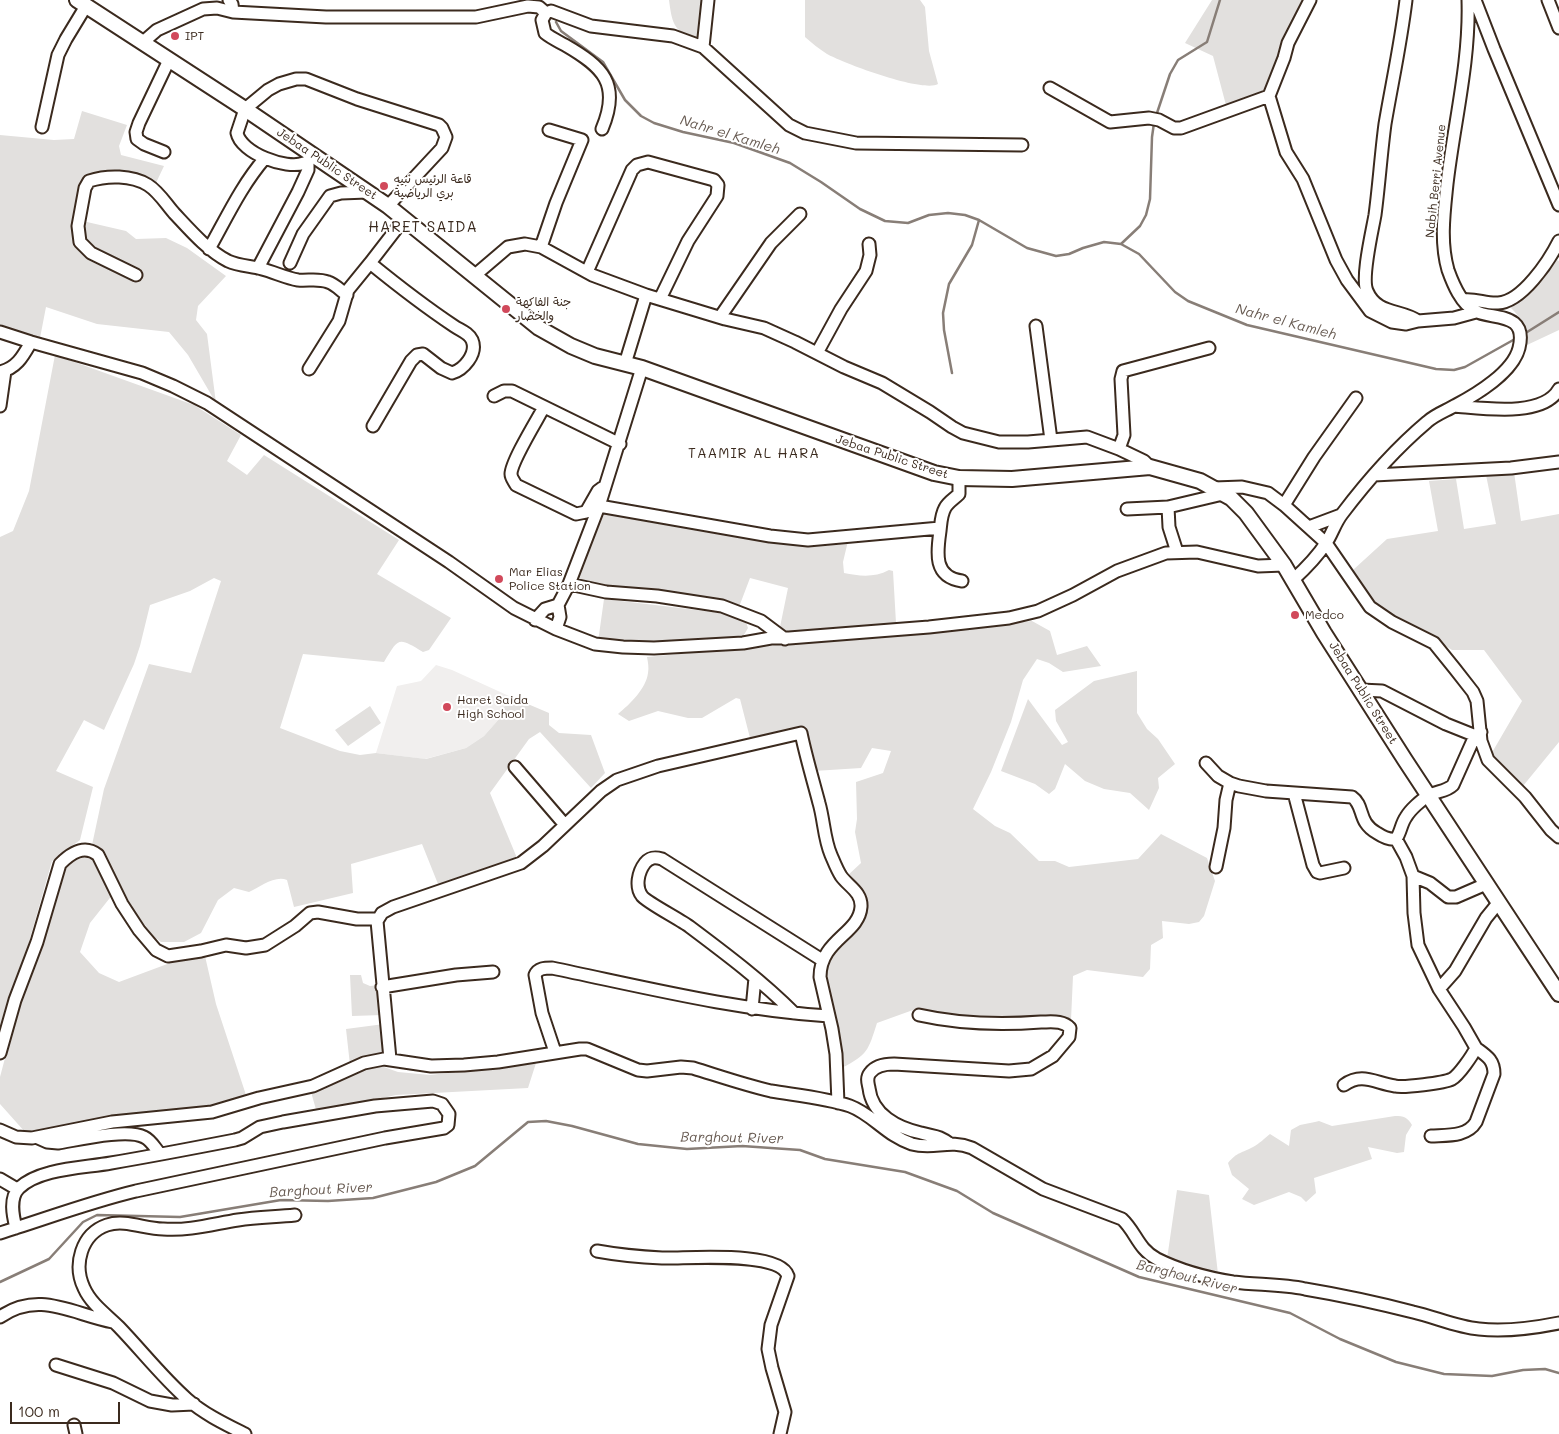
<!DOCTYPE html>
<html>
<head>
<meta charset="utf-8">
<style>
	body { margin:0 }
	#map { position:relative; width:1559px; height:1434px; overflow:hidden; background:#fff; font-family:Mali,sans-serif }
	canvas { display:block }
	.scale { position:absolute; left:10px; top:1402px; width:110px; height:22px; box-sizing:border-box; border:2px solid #3b2a1e; border-top:0; padding-left:6px; font-size:15px; line-height:18px; white-space:nowrap; color:#3b2a1e; -webkit-text-stroke:4px #fff; paint-order:stroke }
</style>
</head>
<body>
<div id="map">
<canvas width="1559" height="1434"></canvas>
<div class="scale">100 m</div>
</div>
<script>
const c = document.querySelector('canvas').getContext('2d');
c.lineJoin = 'round';
function fillPath(path, color) { c.fillStyle = color; c.fill(path, 'evenodd'); }
function stroke(path, color, width, dash) { c.strokeStyle = color; c.lineWidth = width; c.lineCap = dash ? 'butt' : 'round'; c.setLineDash(dash || []); c.stroke(path); }
function drawText(font, color, halo, rows, align = 'center') {
  c.font = font + ' Mali,"Playpen Sans Arabic",sans-serif'; c.lineWidth = 4; c.setLineDash([]); c.textBaseline = 'middle'; c.strokeStyle = halo; c.fillStyle = color; for (const [text, x, y, turn = 0] of rows) {
    c.save(); c.translate(x, y); c.rotate((+turn || 0) * Math.PI / 180); c.textAlign = isNaN(turn) ? turn : align; if (halo) c.strokeText(text, 0, 0); c.fillText(text, 0, 0); c.restore();
  }
}
fillPath(new Path2D(`
	M436,665L452,670L509,696L499,719L484,736L466,748L425,759L376,753L397,686L421,681Z`), '#f1efee');
fillPath(new Path2D(`
	M669,0H705L700,33L694,40C673,30 672,22 669,0Z
	M805,0H920L925,7L929,51L938,84C923,93 843,63 827,54C819,49 812,43 805,37Z
	M1212,0H1304L1281,46L1266,91L1227,109L1213,56L1185,43Z
	M82,111L127,125L119,146L121,155L164,166L155,185L140,178L83,185L77,226L87,222L126,231L136,239L166,238L187,248L226,276L198,306L196,320L207,334L216,403L188,355L169,332L97,324L46,307L40,338L0,325V135L54,140L74,139Z
	M1557,260L1559,261V330L1527,345C1524,326 1524,321 1510,307L1524,297Z
	M55,355L194,405L241,435L227,461L247,475L264,455L399,540L377,574L451,618L429,650L423,652C398,637 399,637 384,662L303,654L280,728L340,751L360,755L376,753L426,759L466,748L484,736L499,719L509,696L549,713V725L559,733L591,735L605,773L591,788L540,732L529,739L490,793L517,858L515,862L438,884L422,844L351,864L353,893L294,907L287,880C275,875 260,887 249,892L234,888L218,900L201,933L184,942H161L154,937L136,913L98,849L92,845L104,789L149,664L191,673L221,581L214,578L190,591L150,605L140,646L134,664L104,730L84,720L56,771L93,787L80,840L52,861L0,1044V537L13,531L29,491Z
	M1514,472L1521,521L1559,514V742L1523,786L1490,756L1522,701L1484,650H1452L1434,638L1380,610L1353,570L1387,539L1438,531L1429,481L1456,479L1464,529L1496,524L1486,475Z
	M602,510L804,546L848,541L843,562L844,573C859,576 874,578 889,570L893,571L896,623L788,635L780,627L788,588L750,578L739,607L687,594L626,589L579,583L576,579Z
	M604,599L714,612L738,617L746,622L748,628L741,640L692,644L598,642Z
	M1032,621L1050,631L1057,655L1087,646L1101,666L1063,672L1049,663L1037,659L1023,680L1011,722L991,772L973,809L995,826L1010,833L1039,861H1055L1069,867L1138,859L1161,834L1207,858L1215,881L1204,916L1199,922L1189,924L1162,921L1163,938L1151,945L1150,969L1143,977L1087,970L1073,976L1071,1020H1013L971,1018L913,1010L877,1023C868,1051 868,1054 842,1068L830,994L824,974L825,964L864,899L847,876L861,863L855,832L857,819L856,782L883,773L891,751L872,748L861,768L814,771L804,729L750,738L740,699L736,698L702,718H688L658,711L629,721L618,714C630,704 646,689 648,673C649,668 648,662 647,657Z
	M1137,671V713L1147,729L1158,739L1175,764L1158,778L1159,788L1149,810L1130,793L1104,789L1085,781L1065,764L1055,789L1049,794L1035,784L1001,771L1028,699L1062,745L1068,742L1056,721L1055,710L1094,681Z
	M370,706L381,723L348,746L335,730Z
	M84,856L91,857L113,894L90,923L80,952L99,973L119,982L178,960L205,956L216,1004L247,1098L199,1110L48,1131L25,1132L0,1104V1077L14,1024L63,871C68,862 73,858 84,856Z
	M350,975H361L363,983L370,986L380,985L383,1015L352,1016Z
	M384,1024L386,1054L350,1065L346,1029Z
	M536,1063L528,1088L396,1095L317,1113L311,1092L348,1073L374,1066H381L398,1072L430,1075Z
	M1395,1116C1404,1116 1407,1117 1412,1125L1406,1135L1404,1152L1397,1153L1368,1147L1372,1159L1314,1178L1316,1193L1306,1202L1301,1197L1289,1192L1254,1205L1242,1199L1249,1189L1232,1175L1228,1163C1237,1152 1242,1153 1253,1147C1259,1144 1265,1138 1270,1134L1289,1146L1291,1130L1300,1125L1315,1122L1319,1121L1332,1126Z
	M1177,1190L1209,1195L1218,1274L1167,1259Z`), '#e2e0de');
stroke(new Path2D(`
	M556,22L561,31L603,62L625,100L641,116L654,123L683,132L734,143L790,163L821,182L860,209L885,221L908,223L929,215L948,213L965,215L979,220L1027,248L1056,256L1069,254L1083,248L1104,242L1121,244L1139,254L1175,292L1188,301L1247,325L1436,369L1454,370L1465,367L1515,339
	M1156,116L1170,74L1178,60L1207,42L1220,0
	M1121,244L1140,226L1146,215L1150,199L1152,137L1154,123
	M1524,334L1559,312
	M952,373L944,330L943,313L949,284L972,245L979,220
	M0,1282L49,1259L83,1222L97,1215L180,1217L281,1200L328,1201L373,1198L436,1182L475,1166L528,1122L546,1121L572,1126L638,1144L687,1149L742,1146L800,1150L825,1159L905,1172L957,1191L993,1213L1139,1277L1290,1313L1340,1339L1396,1362L1444,1374L1492,1376L1523,1370L1545,1369L1559,1373`), '#887e77', 2.5);
const minor = new Path2D(`
	M1406,0C1401,42 1392,83 1385,124C1381,154 1379,185 1375,215C1372,232 1361,278 1367,291C1377,315 1401,309 1418,321
	M1475,0L1494,49L1559,205
	M1548,0L1559,28
	M233,12L326,17H476L528,6L539,7L546,13
	M142,43L157,30L203,9L217,8L233,12L232,4L229,0
	M703,47L708,0
	M1050,88L1110,122L1149,118L1159,120L1174,128H1181L1269,96L1284,58L1288,43L1310,0
	M1269,96L1286,152L1303,179L1336,260L1347,280L1370,311L1392,322L1406,324L1418,321L1454,318L1476,312
	M42,127L58,55L66,39L86,6
	M602,129C621,84 603,67 565,45C558,41 551,38 545,33L542,20L546,13L551,11L591,26L673,36L703,47L789,125L805,133L856,143L1022,145
	M164,152L144,144L137,139L136,132L139,123L169,60
	M314,156C311,158 308,162 304,163C286,170 241,153 237,133L245,109L268,90L279,84L296,79H306L357,99L439,125L442,128L446,137L442,148L388,206
	M541,247L556,203L582,140L549,130
	M209,249C227,217 241,186 265,158
	M290,263L303,234L330,196L341,193L367,192
	M258,268L298,192L308,170V161
	M587,272L632,170L637,165L648,162L714,180L718,185L717,196L688,241L660,299
	M136,275L91,253L80,242L78,226L85,188L89,181C107,175 132,175 148,185C159,192 166,204 174,213C190,230 207,250 228,261C239,266 251,266 262,269C274,272 286,278 298,280C308,281 318,278 328,282C335,284 341,291 347,295
	M474,276L508,247L525,244L541,247L592,275L646,295L725,319L764,328L795,342L844,367L882,383L930,412L952,427L963,433L999,442H1028L1087,437L1119,449L1144,461L1150,467
	M1463,300C1475,298 1486,304 1498,303C1522,302 1549,261 1559,241
	M720,317L771,243L800,214
	M1036,326L1051,440
	M0,332L31,342L142,373L173,386L207,403L449,562L514,608L556,629L595,644L623,647L654,648L743,643L771,638H789L929,627L1009,618L1038,611L1073,595L1117,571L1166,553L1197,552L1258,566L1284,565
	M817,353L841,309L866,271L870,255L869,244
	M625,364L646,295
	M309,369L339,321L348,290L370,263
	M0,372C17,368 23,356 31,342
	M494,396L504,391H512L620,444
	M0,406L5,371
	M1454,406C1482,408 1543,418 1559,389
	M544,407C537,420 511,462 511,474C511,478 514,481 516,485L576,514L586,512L598,491L602,488
	M373,426L411,361L417,355L423,354L441,368L452,373C463,370 478,354 472,340C469,333 460,330 454,326C424,306 397,285 370,263L404,219
	M1119,449L1124,435L1121,379L1123,371L1209,348
	M1374,475L1511,468L1559,462
	M959,478V494C954,499 948,502 945,508C941,515 941,523 940,531C937,552 933,577 962,581
	M1214,488L1242,487L1268,493L1284,505L1326,543L1370,607L1392,622L1434,643L1455,669L1473,692L1477,701L1481,741L1488,760L1525,797L1551,830L1559,837
	M1284,505L1314,457L1356,398
	M599,506L770,536L808,540L940,528
	M1127,509L1168,507
	M1309,527L1341,515
	M1177,552L1169,527L1168,507L1223,494
	M1293,580C1305,569 1317,557 1326,543C1332,534 1335,523 1342,514C1367,481 1395,449 1427,422C1436,414 1446,411 1456,405C1477,394 1513,372 1519,348C1528,311 1492,320 1475,311C1461,304 1453,284 1448,270C1440,242 1444,213 1447,184C1454,123 1470,62 1468,0
	M569,584L606,592L657,596L722,606L761,621L785,639
	M535,620L545,609L558,605
	M556,629L560,617L558,605L569,584L599,506L642,368
	M1361,690L1382,691L1446,724L1476,736
	M1206,763L1218,776L1230,783L1239,786L1266,791L1352,797C1365,806 1357,822 1377,833C1383,837 1389,840 1396,839C1401,832 1401,824 1406,817C1410,810 1421,800 1428,796C1436,791 1446,792 1453,785L1474,738L1481,732
	M515,767L565,825
	M1294,793L1313,865L1317,872L1320,873L1344,868
	M1216,867L1224,828L1226,800L1230,783
	M1413,876L1430,883L1448,897H1456L1486,884
	M382,987L456,975L493,972
	M1439,989L1455,971L1486,918L1499,902
	M752,1009L755,978
	M794,1013C762,981 726,954 690,927C681,920 646,902 642,896C635,887 638,872 645,863C650,857 655,857 662,859L822,960
	M919,1015C959,1024 1001,1025 1041,1022C1051,1022 1063,1020 1070,1028L1069,1037L1053,1056L1031,1069L1009,1071L894,1064C886,1064 875,1066 870,1073C866,1078 868,1083 869,1088C872,1115 898,1128 921,1133C935,1137 938,1135 950,1144
	M555,1052L542,1013L535,975C538,968 545,968 552,968C644,987 735,1010 829,1016
	M0,1053L15,1000L37,942L60,864C71,853 84,844 98,855L122,904L139,930L156,950L168,956L201,951L226,945L246,948L265,945L295,926L310,913L318,912L357,919H378
	M390,1059L377,921L382,913L393,907L521,863L543,846L601,791L617,780L658,766L801,733C806,757 813,780 819,803C824,820 824,839 831,855C834,862 837,870 841,876C848,886 862,892 861,907C859,934 820,940 820,977L832,1029L836,1054L838,1103
	M1344,1085C1362,1072 1375,1083 1395,1086C1403,1088 1444,1083 1452,1079C1459,1075 1472,1056 1476,1048L1464,1027L1439,989L1418,945L1414,913L1413,876L1406,857L1396,839
	M0,1130L16,1137L32,1138L112,1122L212,1112L259,1098L313,1086L364,1063L384,1059L431,1066L464,1065L498,1062L580,1049H587L638,1070L647,1071L681,1067L693,1068C719,1076 745,1085 771,1091C795,1095 827,1098 850,1106C872,1114 887,1136 912,1144C934,1150 949,1139 972,1148L1043,1189L1122,1219C1136,1232 1138,1249 1157,1259C1179,1270 1208,1278 1233,1282C1257,1285 1282,1284 1305,1289C1341,1295 1378,1303 1413,1312C1435,1317 1457,1327 1479,1329C1505,1332 1534,1328 1559,1323
	M1431,1136C1447,1135 1467,1137 1476,1122L1494,1074C1494,1060 1487,1056 1476,1048
	M38,1138L47,1142L58,1143C77,1140 127,1128 144,1137C151,1140 155,1148 160,1154
	M0,1179L17,1189
	M0,1233C45,1219 90,1202 136,1191L385,1138L444,1128L448,1125L449,1114L442,1104L433,1101L375,1106L283,1122L260,1127L242,1138L235,1140C194,1148 152,1156 111,1163C84,1168 40,1168 19,1188C9,1198 13,1216 16,1228
	M597,1251C619,1255 640,1257 662,1258C685,1259 780,1250 788,1276L771,1325L768,1349L772,1368L785,1412L780,1434
	M0,1317C39,1290 72,1314 113,1322
	M56,1365L113,1383L150,1401L172,1405L194,1404
	M74,1425L76,1434
	M245,1434C225,1424 204,1414 187,1399C163,1378 142,1351 119,1327C107,1315 91,1304 84,1288C73,1265 81,1234 107,1225C125,1219 145,1229 163,1229C189,1231 213,1224 238,1220C257,1217 276,1217 295,1215`);
const major = new Path2D(`
	M77,0L245,109L388,206L539,328L571,346L595,356L642,368L934,473L959,478L1012,479L1150,467L1200,481L1231,498L1246,513L1284,565L1324,633L1405,760L1559,994`);
stroke(minor, '#3b2a1e', 15);
stroke(major, '#3b2a1e', 18);
stroke(minor, '#fff', 11);
stroke(major, '#fff', 14);
for (const [x, y, r, color] of [
	[175,36,5,"#d1495b"],
	[384,186,5,"#d1495b"],
	[506,309,5,"#d1495b"],
	[499,579,5,"#d1495b"],
	[1295,615,5,"#d1495b"],
	[447,707,5,"#d1495b"]
]) { const dot = new Path2D(); dot.arc(x, y, r, 0, 2 * Math.PI); c.fillStyle = color; c.fill(dot); stroke(dot, '#fff', 2); }
drawText('12px', '#3b2a1e', '#fff', [
	["IPT",185,36],
	["قاعة الرئيس نبيه",394,179],
	["بري الرياضية",394,193],
	["جنة الفاكهة",516,302],
	["والخضار",516,316],
	["Mar Elias",509,572],
	["Police Station",509,586],
	["Medco",1305,615],
	["Haret Saida",457,700],
	["High School",457,714]
], 'left');
drawText('12px', '#3b2a1e', '#fff', [
	["Jebaa Public Street",327,164,34],
	["Nabih Berri Avenue",1436,181,-84],
	["Jebaa Public Street",892,457,18],
	["Jebaa Public Street",1363,693,58]
]);
drawText('italic 14px', '#685b52', '#fff', [
	["Nahr el Kamleh",730,135,17],
	["Nahr el Kamleh",1286,322,15],
	["Barghout River",732,1138,1],
	["Barghout River",321,1190,-3],
	["Barghout River",1187,1277,14]
]);
c.letterSpacing = '1px';
drawText('14px', '#3b2a1e', '#fff', [
	["TAAMIR AL HARA",754,454]
]);
c.letterSpacing = '0px';
c.letterSpacing = '1px';
drawText('15px', '#3b2a1e', '#fff', [
	["HARET SAIDA",423,227]
]);
c.letterSpacing = '0px';
</script>
</body>
</html>
